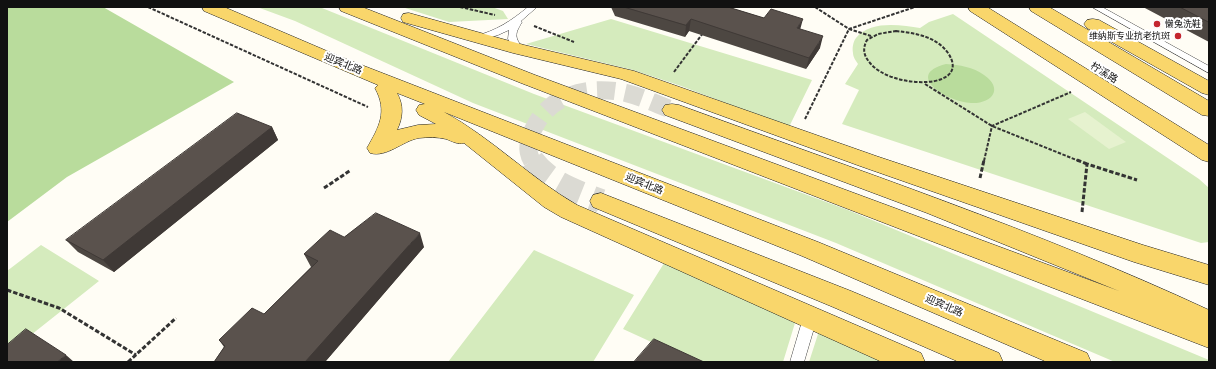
<!DOCTYPE html>
<html>
<head>
<meta charset="utf-8">
<style>
	body { margin:0 }
	#map { position:relative; width:1216px; height:369px; overflow:hidden; background:#fffdf5; font-family:Lora,serif }
	canvas { display:block }
	.frame { position:absolute; inset:0; border:8px solid #111; pointer-events:none }
</style>
</head>
<body>
<div id="map">
<canvas width="1216" height="369"></canvas>
<div class="frame"></div>
</div>
<script>
const c = document.querySelector('canvas').getContext('2d');
c.lineJoin = 'round';
function fillPath(path, color) { c.fillStyle = color; c.fill(path, 'evenodd'); }
function stroke(path, color, width, dash) { c.strokeStyle = color; c.lineWidth = width; c.lineCap = dash ? 'butt' : 'round'; c.setLineDash(dash || []); c.stroke(path); }
function drawText(font, color, halo, rows, align = 'center') {
  c.font = font + ' Lora,"Noto Sans SC",serif'; c.lineWidth = 4; c.setLineDash([]); c.textBaseline = 'middle'; c.strokeStyle = halo; c.fillStyle = color; for (const [text, x, y, turn = 0] of rows) {
    c.save(); c.translate(x, y); c.rotate((+turn || 0) * Math.PI / 180); c.textAlign = isNaN(turn) ? turn : align; if (halo) c.strokeText(text, 0, 0); c.fillText(text, 0, 0); c.restore();
  }
}
fillPath(new Path2D(`
	M257,7H318L322,8L534,94L848,210L1209,360V362H1115L836,243L473,103L295,21Z
	M402,7H492L503,11L508,19L449,22Z
	M953,14L1199,179L1209,188V242L1201,243L842,124L859,90L845,84L858,64C856,61 853,57 853,53C852,48 853,42 856,38C870,20 901,25 920,28L929,22Z
	M611,19L812,80L789,127L681,86L633,70L526,44Z
	M41,245L99,281L7,354V271Z
	M534,250L634,295L593,362H448Z
	M666,260L795,323L783,362H695L623,329Z
	M819,331L888,362H809Z`), '#d5ebbd');
fillPath(new Path2D(`
	M7,7H103L234,82L67,177L7,222Z
	M946,64C960,65 973,67 984,75C1004,89 992,104 971,103C948,102 903,75 946,64Z`), '#b9dc9c');
fillPath(new Path2D(`
	M1085,112L1126,142L1109,149L1068,119Z`), '#e6f2cf');
stroke(new Path2D(`
	M532,161C525,149 529,137 535,126C552,93 591,85 626,93C642,97 657,104 672,110`), '#dbdad3', 18, [18, 10]);
stroke(new Path2D(`
	M532,160C549,183 575,191 601,201`), '#dbdad3', 24, [24, 12]);
const service = new Path2D(`
	M528,7H537L521,21L522,22C514,35 515,37 523,49L522,51H516L508,39L509,30L498,35L478,41L474,38L475,36C496,31 511,21 528,7Z
	M1092,7H1102L1209,66V73Z
	M810,312L815,314L817,318L804,362H790L803,318L805,314Z`);
const primary = new Path2D(`
	M202,7H224L341,57L818,242L1087,353L1091,362H1047L802,256L444,112C492,138 530,178 577,205L921,353L925,362H882L561,217L544,207L464,143C458,145 452,141 446,139C438,137 428,137 419,138C402,141 387,158 370,153L367,148C379,127 388,112 375,88L378,85L204,11ZM397,93L425,104L419,105L416,110L419,115L436,124L418,125L397,130C403,118 404,105 397,93Z
	M339,7H362L535,75L1119,291L927,213L665,115L662,110L665,105L672,104L679,105C857,170 1037,230 1209,310V348L521,83L341,11Z
	M968,7H987L1209,145V162L1202,160L970,11Z
	M1029,7H1049L1209,101V116L1202,115L1031,11Z
	M409,13L524,45L634,71L876,156L1143,245L1209,265V285L1134,262L860,166L621,79L513,53L403,22L401,18L403,14Z
	M1093,19L1099,20L1209,81V95L1202,93L1087,28L1084,24L1087,20Z
	M601,193L851,291L999,353L1003,362H959L833,307L593,207L590,201L593,195Z`);
stroke(service, '#444', 1);
stroke(primary, '#222', 1);
stroke(new Path2D(`
	M148,7L368,107
	M460,7L495,15
	M815,7L849,29L915,7
	M534,26L574,42
	M896,31C914,33 936,36 948,53C973,90 892,90 870,63C864,56 862,49 867,40L878,34Z
	M674,72L703,33
	M925,84L992,126L1079,161
	M805,119L849,29L871,36
	M984,161L992,126L1071,92`), '#333', 2, [3.5, 1.5]);
stroke(new Path2D(`
	M1077,160L1087,164
	M980,178L984,160
	M324,188L351,170
	M1082,212L1087,164L1137,180
	M7,290L59,308L136,355
	M128,362L176,318`), '#333', 3, [4.5, 2]);
fillPath(service, '#fff');
fillPath(primary, '#f9d66b');
fillPath(new Path2D(`
	M611,7H728L800,29L820,48L806,69L689,31L685,37L615,16Z
	M1143,7H1209V42Z
	M272,127L278,140L114,272L78,252L66,240Z
	M344,237L424,247L325,362H214L224,347L219,340L264,314L311,267L304,254Z`), '#4d4742');
fillPath(new Path2D(`
	M691,19L689,31L685,37L686,25Z
	M803,19L800,30L797,28Z
	M823,36L820,48L806,69L809,58Z
	M272,127L278,140L114,272L103,260Z
	M420,233L424,247L325,362H305Z
	M66,355L74,362H57Z`), '#3f3936');
const building = new Path2D(`
	M624,7H728L764,18L771,9L803,19L797,28L823,36L809,58L691,19L686,25Z
	M1180,7H1209V22Z
	M237,113L272,127L103,260L66,240Z
	M376,213L420,233L305,362H214L225,346L219,340L252,308L264,314L318,261L304,254L330,230L344,237Z
	M26,329L66,355L57,362H7V345Z
	M654,339L704,362H634Z`);
fillPath(building, '#5a524d');
stroke(building, '#3f3936', 1);
for (const [x, y, r, color] of [
	[1157,24,4,"#c4262e"],
	[1178,36,4,"#c4262e"]
]) { const dot = new Path2D(); dot.arc(x, y, r, 0, 2 * Math.PI); c.fillStyle = color; c.fill(dot); stroke(dot, '#fff', 1.5); }
drawText('9px', '#111', '#fff', [
	["懒兔洗鞋",1165,24],
	["维纳斯专业抗老抗斑",1170,36,"right"]
], 'left');
drawText('10px', '#111', '#fff', [
	["迎宾北路",343,64,22],
	["柠溪路",1104,73,32],
	["迎宾北路",644,184,22],
	["迎宾北路",944,306,23]
]);
</script>
</body>
</html>
